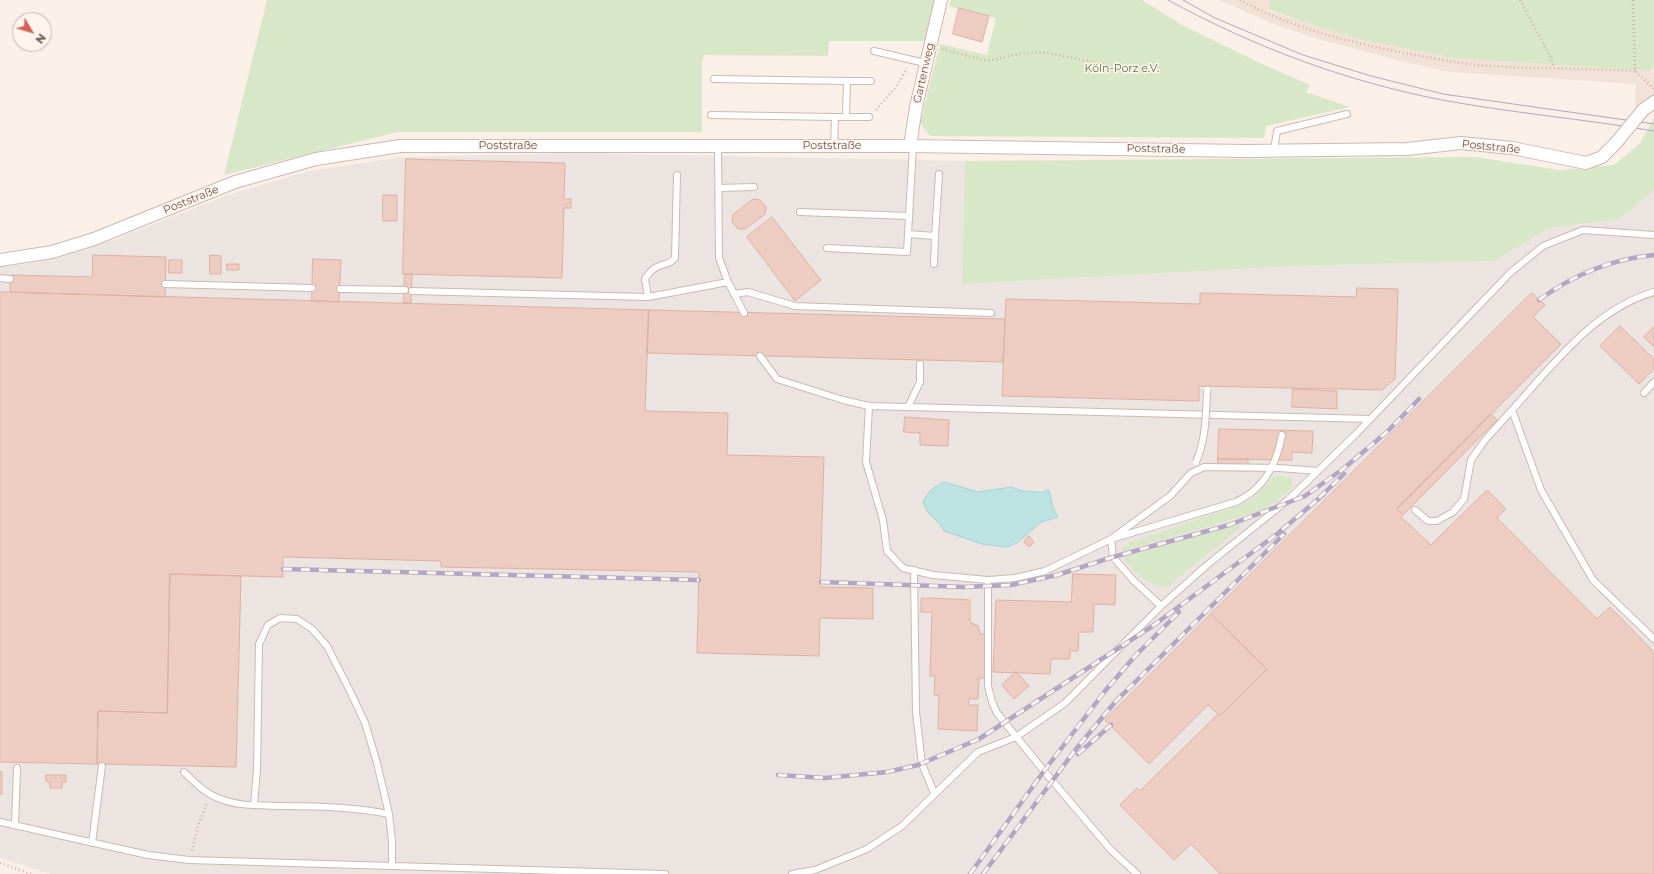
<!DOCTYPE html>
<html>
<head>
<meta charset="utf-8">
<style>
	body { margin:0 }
	#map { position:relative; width:1654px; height:874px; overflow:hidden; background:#faf0e7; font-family:Montserrat,sans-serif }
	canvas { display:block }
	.north { position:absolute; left:12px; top:12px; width:40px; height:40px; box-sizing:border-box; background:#fdf5ed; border:1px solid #c5b5ad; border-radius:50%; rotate:128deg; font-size:11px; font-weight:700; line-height:16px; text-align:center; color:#72554e }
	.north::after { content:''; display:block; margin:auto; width:14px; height:18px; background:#d96258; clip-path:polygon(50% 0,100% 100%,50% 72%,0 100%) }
</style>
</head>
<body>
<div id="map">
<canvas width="1654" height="874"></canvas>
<div class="north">N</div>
</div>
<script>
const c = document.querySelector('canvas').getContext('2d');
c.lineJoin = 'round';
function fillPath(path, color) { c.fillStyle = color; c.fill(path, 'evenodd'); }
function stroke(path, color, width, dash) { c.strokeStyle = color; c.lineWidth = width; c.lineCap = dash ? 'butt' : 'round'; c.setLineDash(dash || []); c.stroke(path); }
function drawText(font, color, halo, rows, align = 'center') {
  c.font = font + ' Montserrat,sans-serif'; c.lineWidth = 3; c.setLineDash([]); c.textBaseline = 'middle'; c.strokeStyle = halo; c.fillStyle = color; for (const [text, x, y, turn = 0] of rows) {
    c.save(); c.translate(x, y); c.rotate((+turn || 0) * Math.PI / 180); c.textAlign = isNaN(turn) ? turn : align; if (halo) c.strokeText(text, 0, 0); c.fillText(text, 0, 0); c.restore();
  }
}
fillPath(new Path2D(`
	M1219,0H1271L1268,10L1318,27L1361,40L1454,58L1650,71L1654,66V69L1652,72L1654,73V109L1635,106L1636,84L1451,72L1404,62L1315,38L1274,24Z`), '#f1e1d6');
fillPath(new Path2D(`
	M580,153L965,161L962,284L1295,266L1493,261L1549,228L1620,219L1654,190V874H51L0,858V267L33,263L64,256L118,238L231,194L309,171L403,157ZM944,482L978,492L1011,487L1022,491L1049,490L1053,507L1058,517L1041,522L1017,543L1007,547L998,545L942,526L936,520Z`), '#ebe4e0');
fillPath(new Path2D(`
	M267,0H937L929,41H829L828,56L704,55L702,63V132H398L224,175Z
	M951,0H1142L1182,25L1260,63L1310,85L1306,92L1350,107L1266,126L1264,138L930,136L920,123L940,44L987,55L996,18L949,6Z
	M1271,0H1654V66L1650,71L1454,58L1361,40L1318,27L1268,9Z
	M1654,118V190L1620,219L1549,228L1494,261L1295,266L962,284L965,161L1476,157L1559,170L1614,165L1640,143Z
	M1274,476L1291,477L1292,485L1290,490L1265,510L1122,551L1124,546L1129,543L1243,504C1256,497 1265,488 1274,476Z
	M1240,524V528L1175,580L1176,582C1157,596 1138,574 1125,561L1124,557Z`), '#d8e7c7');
const water = new Path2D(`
	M944,482L978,492L1011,487L1022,491L1042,492L1049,490L1053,507L1058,517L1041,522L1017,543L1007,547L982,544L944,531C938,517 928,519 923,501L931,490Z`);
fillPath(water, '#bde2e2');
stroke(water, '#a4d2d3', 1);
const building = new Path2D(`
	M959,8L989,16L982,42L953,34Z
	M406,159L565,163L564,199H571V208H564L562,278L403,274Z
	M383,195H397V221H383Z
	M753,199L760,200L766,207L765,214L745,229H738L732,222L733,215Z
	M772,217L821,280L795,301L747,237Z
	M93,255L166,257L165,297L10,292V275L92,277Z
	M210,255L221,256V274H210Z
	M313,259L341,260L339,302L312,301Z
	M169,260H182V273H169Z
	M227,264H239V270H227Z
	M405,274H412L411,303H404Z
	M1357,288L1398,289L1395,379L1382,390L1199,386V401L1002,396L1006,299L1200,304V293L1356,297Z
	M0,292L649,310L645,411L728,413L727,455L824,457L820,587L873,588V619L820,618L819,656L697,653L699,572L441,567V561L283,557V577L170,574L167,713L98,711L97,764L0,762Z
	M1532,293L1545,305L1533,317L1561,344L1397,509L1403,515L1401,517L1431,545L1487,490L1506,509L1497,518L1597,619L1610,607L1654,652V874H1220L1191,844L1174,860L1120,805L1137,788L1140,791L1218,714L1220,716L1267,669L1211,614Z
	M649,310L1005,319L1003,362L647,353Z
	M1620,326L1654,359V369L1639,384L1600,346Z
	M1654,327V347L1644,337Z
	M1293,389L1337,391V409L1292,407Z
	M1491,414L1497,420L1403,515L1397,509Z
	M905,417L949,420L948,446L920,445V433L904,432Z
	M1219,429L1313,431L1312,453L1292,452V460L1218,459Z
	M1218,459H1248V471L1218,470Z
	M1029,536L1034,542L1029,547L1024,542Z
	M170,574L241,576L236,767L97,764L98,711L167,713Z
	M1073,574L1116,575L1115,605L1094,604L1093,632H1079L1078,651H1070V659H1051L1050,674L993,672L996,600L1071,602Z
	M933,598L970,600V622L978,626L980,634H987L986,678H979L978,699H969L968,705H978L977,731L938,729L939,696L934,695L935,676H930L932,612H921V599Z
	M1211,614L1267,669L1220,716L1208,705L1149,764L1105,720Z
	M1016,672L1029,686L1014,699L1002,685Z
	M0,772H2V794H0Z
	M46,775H66V782H62V788H50V782L46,781Z`);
fillPath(building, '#edccc1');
stroke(building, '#deb1a3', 1);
const lane = new Path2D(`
	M874,51L925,63
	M714,79L847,81L846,117
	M847,81H871
	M711,115L835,117L834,146
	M835,117H869
	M718,146L719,258L728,282L744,313
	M1274,150L1277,131L1347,114
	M718,188L754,187
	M800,212L909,216
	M908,234L935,236L939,174
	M827,248L907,252L913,146
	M934,264L935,236
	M0,278L10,279
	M165,284L312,288
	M340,289L405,290
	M412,291L648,297L728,282
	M1654,292C1594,309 1552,366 1512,410L1541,490L1593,580L1654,639
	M734,294L748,292L795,306L991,313
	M648,297L645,279C648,274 652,269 657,267C664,263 670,265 675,258L677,175
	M760,356L777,379L843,400L869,406L866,462L883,520L887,551L903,568L933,575L988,580L1015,578L1045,571L1111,539L1236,502C1241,499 1247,496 1252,492C1270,478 1278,456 1282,435
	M1644,393L1654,382
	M869,406L1371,419
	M908,407L920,382V364
	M1415,510L1428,521H1437L1453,512L1464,499L1471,460L1485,440L1512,410
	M914,570L916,712L922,764L934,793
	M988,580V686L992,702L997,713L1044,771L1111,850L1137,874
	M1161,606L1133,580L1113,557L1111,539L1170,496L1191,473L1204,467L1279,468L1318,471
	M184,772C194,782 205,793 218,798C238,807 263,805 285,806C320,806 354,807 389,814L392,841V866
	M254,805L257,770L259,644L268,625L280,618L297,619L312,629L327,646L350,691L365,723L377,763L389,814
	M0,822L148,855L189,860L665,874
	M15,825L17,768
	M92,843L102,766
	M792,874L815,870L867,849L902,826L978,752L1016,737L1065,703L1161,606L1207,565L1289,499L1357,433L1510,273L1543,246L1583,230L1654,235`);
const street = new Path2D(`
	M1643,110L1654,102
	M910,146L916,107L941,0
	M0,260L52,252L94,239L235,182L316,159L400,146H910L1246,151L1407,149L1461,143L1512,148L1586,163L1602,157L1615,144`);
stroke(lane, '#cdb9b1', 8);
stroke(street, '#cdb9b1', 14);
stroke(new Path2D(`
	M1240,0C1291,28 1348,42 1405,53C1432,58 1460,64 1489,66C1537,69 1586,68 1635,71
	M1520,0L1551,58L1554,67
	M1633,0L1635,71L1654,89
	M942,49L987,61L1019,54L1042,52L1108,65
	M876,110L896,87L907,68
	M192,851L198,826L207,802
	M0,863L31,874`), '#d2b0a4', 2.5, [1, 3]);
stroke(lane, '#fff', 6);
stroke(street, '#fff', 12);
stroke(new Path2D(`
	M1168,0C1254,47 1345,81 1442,100C1512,113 1584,119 1654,131
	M1183,0L1215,18L1303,55L1371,76L1443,94L1654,124`), '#b2a6c3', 1);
const rail = new Path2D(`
	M1539,300C1573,275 1612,259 1654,255
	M1319,498L1344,474
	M283,569L699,580
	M821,582L964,587L1011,585L1057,575L1113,557L1229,525L1305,496L1343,469L1388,431L1419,399
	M1078,754L1111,725
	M778,775L825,778L887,772L918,765L979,739L1154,625L1277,534L1323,495
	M970,874L1044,771L1105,691L1135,656L1179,612
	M983,874L1076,749L1116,701L1284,534`);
stroke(rail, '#b2a6c3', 4.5);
stroke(rail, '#fdf5ed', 3, [9]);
const laneBridge = new Path2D(`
	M1196,462C1206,439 1206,415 1207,390`);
const streetBridge = new Path2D(`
	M1615,144L1643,110`);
stroke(laneBridge, '#cdb9b1', 8, []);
stroke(streetBridge, '#cdb9b1', 14, []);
stroke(laneBridge, '#fff', 6);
stroke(streetBridge, '#fff', 12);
drawText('11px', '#5c7647', '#fdf5ed', [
	["Köln-Porz e.V.",1122,69]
]);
drawText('11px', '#72554e', '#fdf5ed', [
	["Gartenweg",924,73,-77],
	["Poststraße",508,146],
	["Poststraße",832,146],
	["Poststraße",1491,147,6],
	["Poststraße",1156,149,1],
	["Poststraße",191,200,-22]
]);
</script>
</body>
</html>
